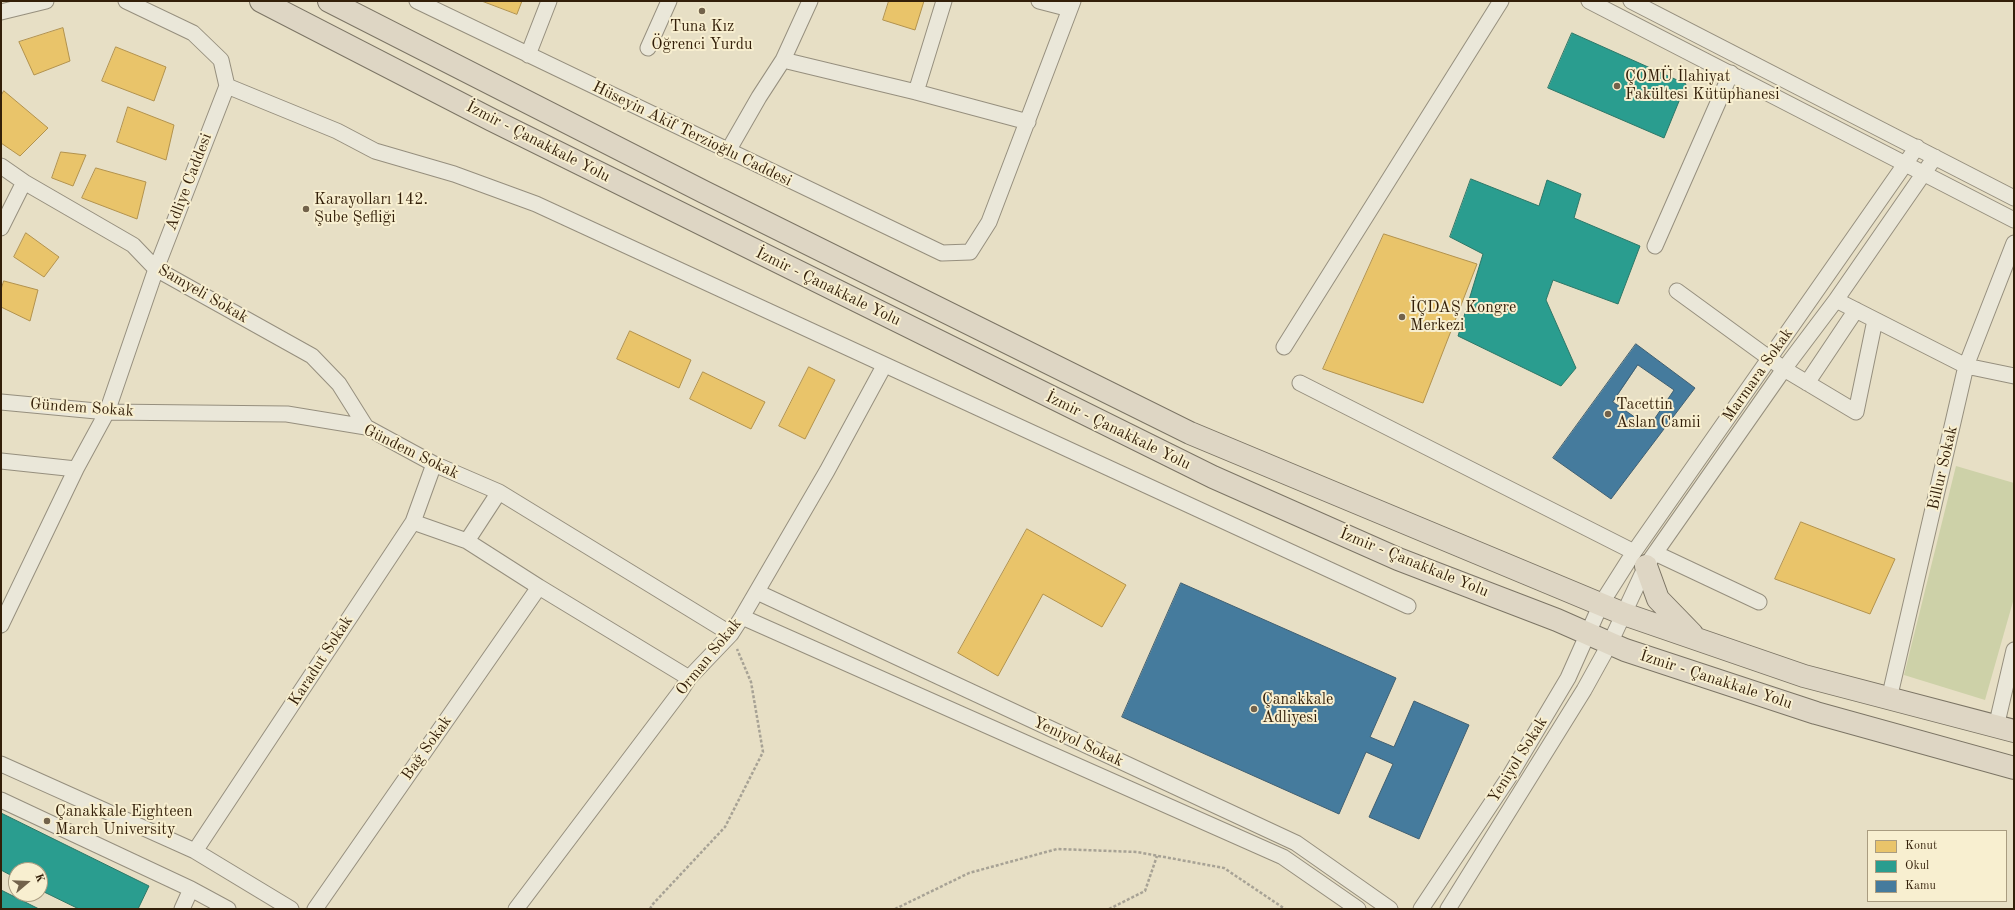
<!DOCTYPE html>
<html>
<head>
<meta charset="utf-8">
<style>
	body { margin:0 }
	#map { position:relative; width:2015px; height:910px; overflow:hidden; background:#e7dfc5; font-family:"Old Standard TT",serif }
	canvas { display:block }
	.frame { position:absolute; inset:0; border:2px solid #331f09; pointer-events:none }
	.legend { position:absolute; left:1867px; top:830px; width:140px; height:72px; box-sizing:border-box; background:#f8efd0; border:1px solid #a99c80; margin:0; padding:5px 7px; list-style:none; font-size:12px; color:#331f09 }
	.legend li { display:flex; align-items:center; gap:8px; height:20px }
	.legend b { width:20px; border:1px solid #a99c80 }
	.north { position:absolute; left:8px; top:862px; width:40px; height:40px; box-sizing:border-box; background:#f8efd0; border:1px solid #a99c80; border-radius:50%; rotate:71deg; font-size:11px; font-weight:700; line-height:16px; text-align:center; color:#331f09 }
	.north::after { content:''; display:block; margin:auto; width:14px; height:18px; background:#72624b; clip-path:polygon(50% 0,100% 100%,50% 72%,0 100%) }
</style>
</head>
<body>
<div id="map">
<canvas width="2015" height="910"></canvas>
<div class="frame"></div>
<ul class="legend">
<li><b style="height:11px;background:#e9c46a"></b>Konut</li>
<li><b style="height:11px;background:#2a9d8f"></b>Okul</li>
<li><b style="height:11px;background:#457b9d"></b>Kamu</li>
</ul>
<div class="north">K</div>
</div>
<script>
const c = document.querySelector('canvas').getContext('2d');
c.lineJoin = 'round';
function fillPath(path, color) { c.fillStyle = color; c.fill(path, 'evenodd'); }
function stroke(path, color, width, dash) { c.strokeStyle = color; c.lineWidth = width; c.lineCap = dash ? 'butt' : 'round'; c.setLineDash(dash || []); c.stroke(path); }
function drawText(font, color, halo, rows, align = 'center') {
  c.font = font + ' "Old Standard TT",serif'; c.lineWidth = 4; c.setLineDash([]); c.textBaseline = 'middle'; c.strokeStyle = halo; c.fillStyle = color; for (const [text, x, y, turn = 0] of rows) {
    c.save(); c.translate(x, y); c.rotate((+turn || 0) * Math.PI / 180); c.textAlign = isNaN(turn) ? turn : align; if (halo) c.strokeText(text, 0, 0); c.fillText(text, 0, 0); c.restore();
  }
}
fillPath(new Path2D(`
	M1956,466L2014,483V598L1985,700L1904,675Z`), '#cdd1a8');
const homes = new Path2D(`
	M482,1H522L517,14Z
	M889,1H924L915,30L883,20Z
	M63,28L70,61L34,75L19,42Z
	M116,47L166,67L154,101L102,81Z
	M4,91L48,128L20,156L1,143V96Z
	M128,107L174,125L166,160L117,142Z
	M61,152L86,155L73,186L52,178Z
	M96,168L146,182L137,219L82,198Z
	M26,233L59,257L44,277L14,257Z
	M1384,234L1477,264L1423,403L1323,369Z
	M4,281L38,290L30,321L1,307V290Z
	M630,331L691,360L679,388L617,359Z
	M809,367L835,380L805,439L779,426Z
	M703,372L765,402L751,429L690,399Z
	M1801,522L1895,559L1870,614L1775,579Z
	M1027,529L1126,585L1102,627L1043,594L998,676L958,653Z`);
fillPath(homes, '#e9c46a');
stroke(homes, '#b2924d', 1);
const schools = new Path2D(`
	M1572,33L1686,84L1664,138L1548,88Z
	M1471,179L1539,206L1547,180L1581,194L1574,218L1640,246L1618,304L1553,280L1546,300L1576,368L1561,386L1458,336L1483,254L1450,237Z
	M1,813L149,886L138,909H79L40,890V870H16V878L1,870Z
	M1,890L39,909H1Z`);
fillPath(schools, '#2a9d8f');
stroke(schools, '#2d7767', 1);
const public = new Path2D(`
	M1636,344L1695,388L1611,499L1553,458ZM1638,365L1674,390L1649,427L1613,402Z
	M1181,583L1396,678L1370,737L1394,747L1414,701L1469,725L1419,839L1369,817L1393,764L1366,752L1339,814L1122,717Z`);
fillPath(public, '#457b9d');
stroke(public, '#405f71', 1);
const minor = new Path2D(`
	M417,1L942,253L970,252L989,222L1073,1
	M1039,1L1070,9
	M1589,1L2014,220
	M1631,1L2014,198
	M1,12L46,1
	M648,48L669,1
	M528,55L549,1
	M783,60L916,92L1028,122
	M227,86L337,131L375,151L454,174L536,204L1408,606
	M916,92L944,1
	M728,151L759,97L783,60L810,1
	M1,166L24,182L133,245L156,269L312,356L339,384L366,427
	M1,228L24,182
	M1655,246L1731,73
	M1677,291L1784,369L1856,412L1875,320
	M1836,300L1966,366L2014,376
	M1284,347L1501,1
	M1300,383L1634,552
	M1807,383L1856,310
	M1,402L107,412L287,414L366,427L434,464L499,492L731,634
	M1,461L76,469L107,412L156,269L227,86L221,60L193,33L126,1
	M413,522L467,541L539,587L689,678
	M467,541L499,492
	M1655,553L1759,602
	M757,592L1296,843L1390,909
	M742,617L1283,857L1358,909
	M1,625L76,469
	M1889,699L1966,366L2014,243
	M1996,727L2014,650
	M1,764L195,851L291,909
	M1,800L191,889
	M195,851L413,522L434,464
	M182,909L191,889L228,909
	M315,909L539,587
	M516,909L680,692L689,678L731,634L742,617L827,471L884,366
	M1421,909L1509,777L1568,678L1601,604L1634,552L1917,147
	M1448,909L1584,690L1610,643L1646,566L1784,369L1836,300L1935,157`);
const highway = new Path2D(`
	M261,1L492,120L1213,477L1398,559L1557,620L1625,650L1816,713L2014,768
	M329,1L704,192L1190,433L1624,614L1804,676L2014,731
	M1646,566L1658,599L1692,634`);
stroke(minor, '#968f7e', 17);
stroke(highway, '#7c7565', 24);
stroke(new Path2D(`
	M650,909L652,905L725,827L763,752L751,682L737,649
	M895,909L969,873L1057,849L1137,852L1224,868L1285,909
	M1109,909L1145,891L1157,856`), '#a7a295', 2.5, [3, 2]);
stroke(minor, '#eae7d9', 15);
stroke(highway, '#ded6c4', 22);
for (const [x, y, r, color] of [
	[702,11,4,"#72624b"],
	[1617,86,4,"#72624b"],
	[306,209,4,"#72624b"],
	[1402,317,4,"#72624b"],
	[1608,414,4,"#72624b"],
	[1254,709,4,"#72624b"],
	[47,821,4,"#72624b"]
]) { const dot = new Path2D(); dot.arc(x, y, r, 0, 2 * Math.PI); c.fillStyle = color; c.fill(dot); stroke(dot, '#f8efd0', 1.5); }
drawText('16px', '#331f09', '#f8efd0', [
	["Tuna Kız",702,27,"center"],
	["Öğrenci Yurdu",702,45,"center"],
	["ÇOMÜ İlahiyat",1625,77],
	["Fakültesi Kütüphanesi",1625,95],
	["Karayolları 142.",314,200],
	["Şube Şefliği",314,218],
	["İÇDAŞ Kongre",1410,308],
	["Merkezi",1410,326],
	["Tacettin",1616,405],
	["Aslan Camii",1616,423],
	["Çanakkale",1262,700],
	["Adliyesi",1262,718],
	["Çanakkale Eighteen",55,812],
	["March University",55,830]
], 'left');
drawText('16px', '#331f09', '#f8efd0', [
	["Hüseyin Akif Terzioğlu Caddesi",692,134,26],
	["İzmir - Çanakkale Yolu",538,142,27],
	["Adliye Caddesi",189,182,-69],
	["İzmir - Çanakkale Yolu",828,287,26],
	["Samyeli Sokak",203,294,30],
	["Marmara Sokak",1758,375,-55],
	["Gündem Sokak",82,408,4],
	["İzmir - Çanakkale Yolu",1118,431,26],
	["Gündem Sokak",411,452,26],
	["Billur Sokak",1943,468,-77],
	["İzmir - Çanakkale Yolu",1414,563,22],
	["Orman Sokak",709,657,-51],
	["Karadut Sokak",321,661,-57],
	["İzmir - Çanakkale Yolu",1716,680,18],
	["Yeniyol Sokak",1078,742,25],
	["Bağ Sokak",427,748,-55],
	["Yeniyol Sokak",1518,760,-58]
]);
</script>
</body>
</html>
